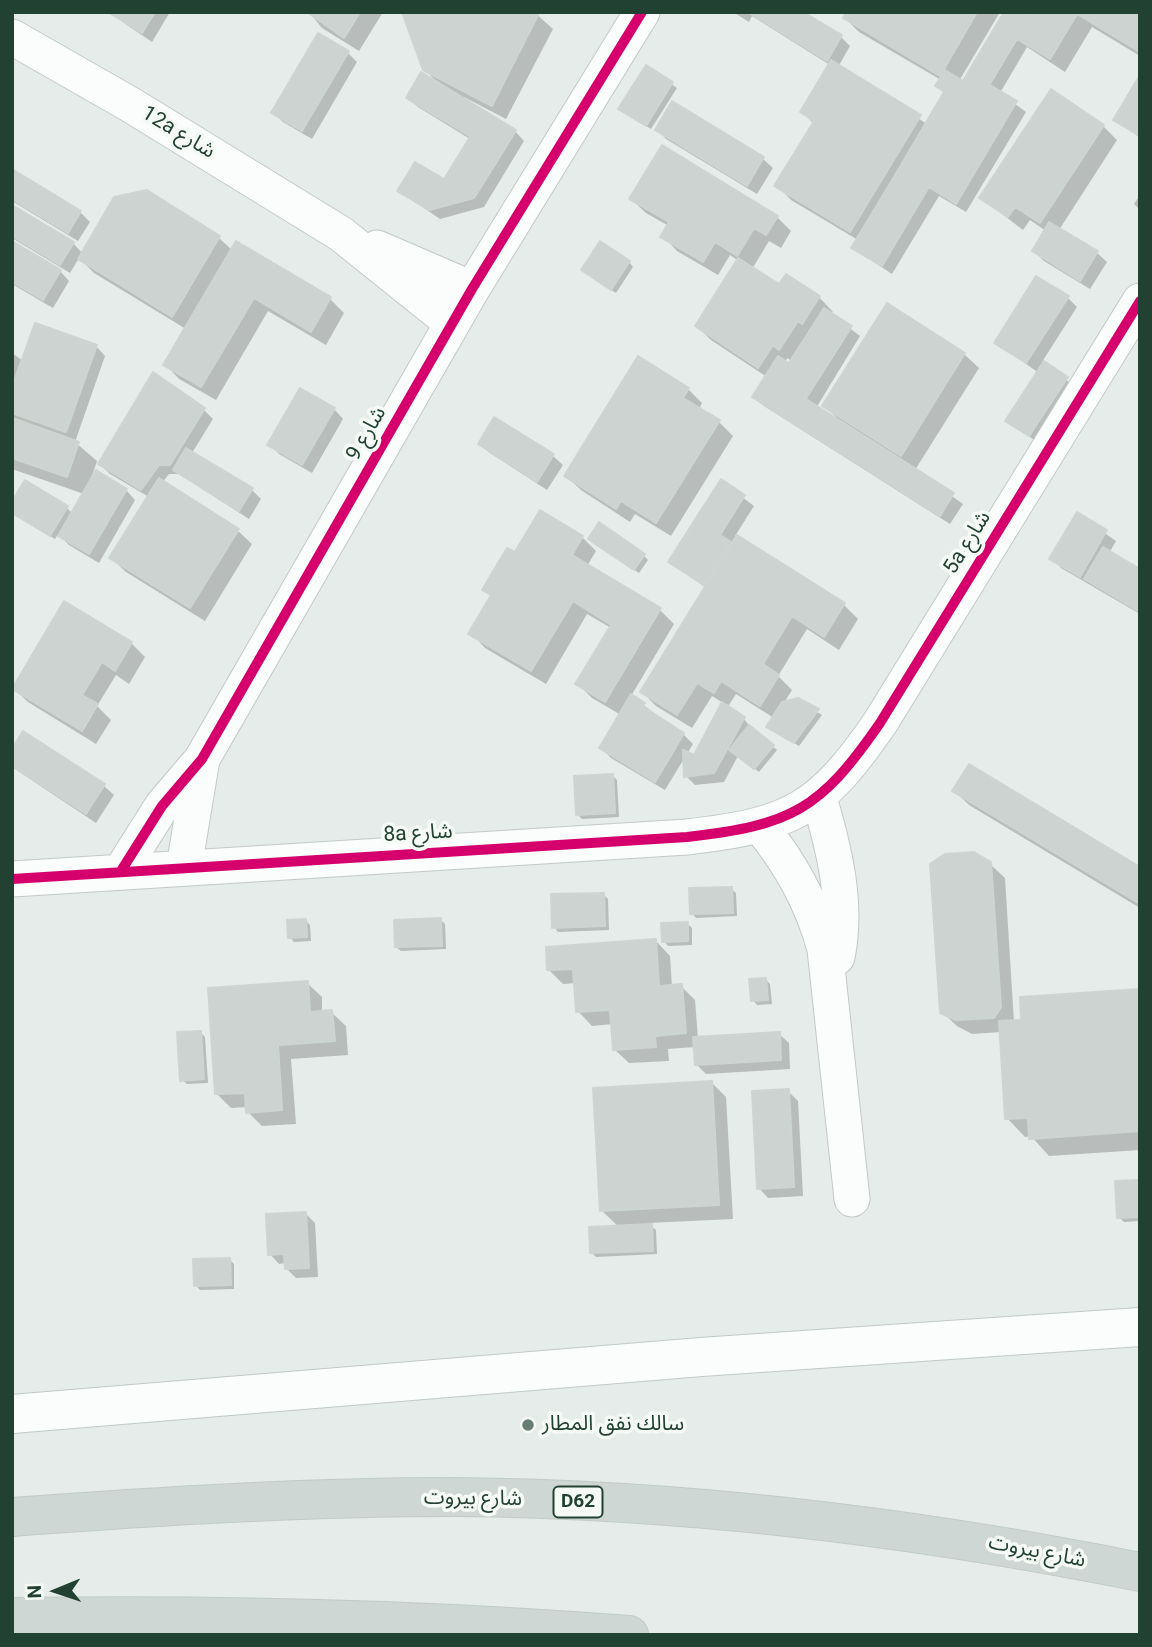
<!DOCTYPE html>
<html>
<head>
<meta charset="utf-8">
<style>
	body { margin:0 }
	#map { position:relative; width:1152px; height:1647px; overflow:hidden; background:#e6ece9; font-family:Roboto,sans-serif }
	canvas { display:block }
	.frame { position:absolute; inset:0; border:14px solid #214233; pointer-events:none }
	.north { position:absolute; left:21px; top:1556px; width:70px; height:70px; -webkit-text-stroke:5px #f5faf6; paint-order:stroke; rotate:268deg; font-size:19px; font-weight:700; line-height:28px; text-align:center; color:#214233 }
	.north::after { content:''; display:block; margin:auto; width:24px; height:32px; background:#214233; clip-path:polygon(50% 0,100% 100%,50% 72%,0 100%) }
</style>
</head>
<body>
<div id="map">
<canvas width="1152" height="1647"></canvas>
<div class="frame"></div>
<div class="north">N</div>
</div>
<script>
const c = document.querySelector('canvas').getContext('2d');
c.lineJoin = 'round';
function fillPath(path, color) { c.fillStyle = color; c.fill(path, 'evenodd'); }
function stroke(path, color, width, dash) { c.strokeStyle = color; c.lineWidth = width; c.lineCap = dash ? 'butt' : 'round'; c.setLineDash(dash || []); c.stroke(path); }
function drawText(font, color, halo, rows, align = 'center') {
  c.font = font + ' Roboto,"Noto Sans Arabic",sans-serif'; c.lineWidth = 7; c.setLineDash([]); c.textBaseline = 'middle'; c.strokeStyle = halo; c.fillStyle = color; for (const [text, x, y, turn = 0] of rows) {
    c.save(); c.translate(x, y); c.rotate((+turn || 0) * Math.PI / 180); c.textAlign = isNaN(turn) ? turn : align; if (halo) c.strokeText(text, 0, 0); c.fillText(text, 0, 0); c.restore();
  }
}
fillPath(new Path2D(`
	M108,12H170L152,42Z
	M309,12H383L359,51L322,28Z
	M534,12L553,29L506,119L464,97L463,100L515,131L524,141L484,207L440,219L399,191L445,182L470,139L418,107L408,98L439,84L424,69Z
	M733,12H799L841,37L850,46L838,67L927,124L945,94L937,86L941,80L859,32L845,18L848,12H1000L959,81L963,83L1006,12H1140V56L1092,27L1065,72L1027,47L1000,93L1026,112L966,212L939,196L892,274L853,248L858,240L791,200L777,185L814,124L802,112L830,65L752,16L749,22Z
	M348,53L357,62L312,139L283,122L273,113Z
	M646,67L677,88L651,129L620,109Z
	M1140,78V138L1116,119Z
	M1103,126L1117,140L1059,230L1097,253L1107,262L1090,289L1044,261L1034,251L1046,231L1030,220L1023,230L981,198Z
	M657,129L763,159L773,168L757,194L666,139Z
	M12,171L80,212L90,222L78,241L12,201Z
	M146,192L219,238L232,250L330,299L344,313L326,345L268,311L216,400L179,379L165,364L186,329L94,273L79,258L70,273L12,238V207L73,243L83,254Z
	M1140,195V210L1134,204Z
	M631,199L777,217L791,231L781,248L769,241L752,269L780,287L819,297L833,312L831,314L860,336L816,408L840,421L825,406L887,306L964,354L979,368L915,470L963,504L950,524L764,406L754,397L767,377L711,340L697,326L739,261L730,255L718,275L677,251L663,236L669,226L646,213ZM787,358L792,361L790,366L785,363Z
	M12,243L60,271L69,281L53,308L12,284Z
	M629,262L633,267L616,293L587,274Z
	M1068,298L1077,307L1042,362L1077,388L1039,444L1008,420L1039,373L996,343Z
	M96,346L105,356L75,442L97,461L91,479L126,490L135,500L99,563L69,545L58,534L55,539L12,513L67,508L73,514L84,494L12,469V353L23,361Z
	M688,389L702,403L699,409L719,422L733,436L671,536L635,514L630,522L581,490L566,476Z
	M203,409L213,419L192,453L252,490L261,499L249,519L179,474H169L162,483L237,530L252,544L205,621L126,572L111,558L149,497L110,474L100,464Z
	M334,409L343,419L312,473L279,454L270,445Z
	M495,420L553,456L563,465L547,490L490,453L480,444Z
	M722,482L754,506L735,536L844,605L858,619L839,650L807,629L778,676L792,690L784,703L797,700L822,715L799,746L768,727L774,718L736,694L727,708L744,719L753,730L777,750L759,772L738,756L724,782L695,785L686,776L685,757L665,790L611,758L601,748L621,715L592,698L578,684L611,628L587,614L546,684L485,648L471,633L492,597L484,590L516,554L582,537L596,551L587,566L660,610L674,624L631,696L683,734L693,744L687,754L694,757L723,703L712,696L692,728L656,706L642,692L706,588L671,562Z
	M1077,514L1116,541L1109,553L1140,571V614L1061,568L1052,558Z
	M594,543L644,556L648,560L639,573Z
	M131,643L145,657L129,684L116,675L97,706L111,720L96,744L28,702L13,688Z
	M24,734L104,786L114,795L96,823L12,767V752Z
	M612,775L617,780L619,817L582,819L578,815Z
	M954,790L1140,869V908L969,805Z
	M990,864L1005,878L1014,1022L1140,991V1150L1049,1156L1031,1136L1025,1137L1007,1118L1001,1032L972,1034L957,1026L942,1012Z
	M731,889L736,893L737,916L696,918L692,913Z
	M603,894L608,899L609,930L558,932L554,927Z
	M441,920L445,924L446,949L401,951L396,947Z
	M306,921L310,925L311,941L294,942L290,937Z
	M688,924L692,928V945L668,946L664,941Z
	M656,941L670,956L672,987L681,986L695,1000L698,1038L779,1034L789,1043L790,1069L706,1074L696,1064L695,1047L668,1049L669,1061L629,1063L614,1049L613,1024L592,1026L578,1011L576,983L563,984L549,970Z
	M766,980L770,984L772,1004L757,1005L753,1000Z
	M307,983L322,997V1012H331L346,1026L348,1055L291,1059L296,1124L262,1126L248,1112V1107L231,1108L217,1094Z
	M200,1032L205,1037L208,1083L187,1084L182,1080Z
	M712,1083L726,1097L733,1219L648,1223L656,1230L657,1254L596,1257L592,1253L619,1227L602,1211Z
	M788,1091L798,1101L803,1196L768,1198L759,1188Z
	M1140,1181V1221L1124,1222L1119,1217Z
	M305,1213L315,1223L318,1277L296,1278L287,1269L286,1263L279,1264L270,1254Z
	M230,1260L234,1264V1289L200,1290L195,1285Z`), '#0003');
const building = new Path2D(`
	M108,12H155L142,33Z
	M307,12H360L344,38Z
	M402,12H537L539,13L492,106L423,70Z
	M748,12H803L842,35L827,61Z
	M846,12H977L940,76L843,18Z
	M1004,12H1033L984,94L963,81Z
	M1033,12H1140V52L1077,14L1050,59L1017,39Z
	M318,33L349,51L302,131L271,113Z
	M831,60L921,115L850,232L774,186L814,121L800,112Z
	M646,65L673,82L646,126L618,109Z
	M945,70L984,94L990,85L1017,101L956,204L929,187L975,110L935,86Z
	M421,72L516,130L501,155L406,98Z
	M1140,75V136L1113,120Z
	M1051,89L1104,125L1040,223L1015,207L1008,217L979,198Z
	M944,92L975,110L924,195L894,177Z
	M672,101L764,157L747,186L655,130Z
	M470,137L501,155L474,198L429,210L397,191L415,162L444,179Z
	M662,145L778,216L766,235L754,228L737,256L715,242L703,262L660,237L669,222L629,199Z
	M12,169L81,211L68,233L12,199Z
	M894,177L924,195L882,266L851,248Z
	M147,190L220,236L172,317L78,259L114,197Z
	M12,205L74,242L60,265L12,236Z
	M1049,222L1098,251L1080,281L1032,251Z
	M12,241L61,270L43,300L12,282Z
	M236,241L331,297L311,332L254,298L201,387L163,365Z
	M600,241L630,261L611,290L581,270Z
	M738,258L779,284L786,274L820,296L802,324L798,321L779,350L773,345L758,368L695,326Z
	M1036,276L1069,296L1026,363L994,343Z
	M887,303L965,353L901,456L822,406Z
	M824,308L852,326L791,422L752,397L778,356L789,363Z
	M35,323L97,345L66,432L12,413V387Z
	M638,356L689,388L683,398L720,420L656,523L621,501L616,509L564,476Z
	M1044,361L1068,377L1029,436L1005,421Z
	M153,372L205,408L170,465H159L141,490L98,464Z
	M300,388L335,408L302,465L267,445Z
	M806,399L954,493L940,516L791,422Z
	M494,417L554,454L537,482L478,444Z
	M12,418L79,442L67,477L12,458Z
	M186,448L253,488L239,511L173,470Z
	M96,470L127,489L89,554L58,536Z
	M159,478L239,529L190,608L109,558Z
	M721,479L745,495L720,535L731,542L704,585L668,562Z
	M25,480L68,506L50,536L12,513V501Z
	M540,510L583,536L572,555L661,608L605,702L575,684L611,625L573,601L531,671L468,634L491,595L482,590L507,548L515,552Z
	M1077,512L1107,530L1080,577L1049,559Z
	M599,522L645,554L634,570L588,539Z
	M737,535L845,603L824,637L792,616L763,664L779,675L760,706L721,681L714,693L697,683L677,715L640,692Z
	M1103,547L1140,569V612L1084,579Z
	M64,601L132,642L115,671L102,662L82,695L98,704L82,731L12,689Z
	M631,694L645,703L642,706L684,733L670,757L614,723Z
	M798,698L819,709L794,743L766,727L782,702Z
	M722,702L745,717L714,773L684,777L683,750L694,755Z
	M614,723L670,757L655,782L599,748Z
	M749,725L774,745L754,769L729,750Z
	M23,731L105,784L86,814L12,766V749Z
	M969,764L1140,867V904L952,791Z
	M613,774L615,813L576,815L574,776Z
	M974,852L991,862L1001,1007L994,1018L956,1020L940,1013L930,864L945,854Z
	M732,887L733,913L690,914L689,888Z
	M604,893L605,926L552,928L551,894Z
	M441,918L442,946L395,947L394,920Z
	M306,919L307,937L288,938L287,920Z
	M688,922V941L662,942L661,923Z
	M656,939L659,986L682,984L686,1033L655,1036L656,1047L613,1050L610,1010L576,1012L573,969L547,970L546,947Z
	M766,978L768,1000L751,1001L749,979Z
	M308,981L310,1012L332,1010L335,1041L278,1045L282,1110L246,1113L245,1093L215,1094L208,988Z
	M1140,989V1131L1029,1139L1028,1118L1005,1119L999,1021L1021,1020L1020,997Z
	M201,1031L204,1079L180,1081L177,1032Z
	M780,1032L781,1060L695,1065L693,1037Z
	M712,1081L719,1205L600,1211L593,1088Z
	M789,1089L794,1187L757,1189L752,1091Z
	M1140,1180V1217L1117,1218L1115,1181Z
	M306,1212L309,1268L285,1269L284,1254L268,1255L266,1214Z
	M652,1224L653,1251L590,1253L589,1227Z
	M230,1258L231,1285L194,1286L193,1259Z`);
fillPath(building, '#ccd3d0');
stroke(building, '#ced5d1', 2);
const street = new Path2D(`
	M12,37L131,105L341,234L452,323
	M377,248L472,289
	M819,798C834,848 848,904 837,957
	M760,826C791,864 812,902 825,949L852,1199
	M184,867L202,759
	M121,871L162,806L202,759L472,289L642,12
	M12,879L687,837C792,825 820,810 880,723L1140,301`);
const secondary = new Path2D(`
	M12,1414L701,1357L1140,1327`);
const primary = new Path2D(`
	M12,1517C160,1506 308,1497 456,1497C686,1499 915,1527 1140,1572
	M12,1617C219,1614 423,1619 629,1635`);
stroke(street, '#c3c9c6', 37);
stroke(secondary, '#c1cac6', 40);
stroke(primary, '#c1cbc6', 40);
stroke(street, '#fbfcfc', 35);
stroke(secondary, '#fbfcfc', 38);
stroke(primary, '#ced7d3', 38);
stroke(new Path2D(`
	M121,871L162,806L202,759L472,289L642,12
	M12,879L687,837C792,825 820,810 880,723L1140,301`), '#d6006c', 10);
for (const [x, y, r, color] of [
	[528,1425,7,"#667e73"]
]) { const dot = new Path2D(); dot.arc(x, y, r, 0, 2 * Math.PI); c.fillStyle = color; c.fill(dot); stroke(dot, '#f5faf6', 2.5); }
for (const [x, y, w] of [
	[578,1502,49]
]) { const box = new Path2D(); box.roundRect(x - w / 2, y - 15.5, w, 31, 5); c.fillStyle = '#f5faf6'; c.fill(box); stroke(box, '#214233', 2); }
drawText('bold 19px', '#214233', null, [
	["D62",578,1502]
]);
drawText('21px', '#214233', '#f5faf6', [
	["12a شارع",178,133,31],
	["شارع 9",367,434,-60],
	["5a شارع",968,543,-58],
	["8a شارع",418,834,-3],
	["شارع بيروت",473,1499,1],
	["شارع بيروت",1037,1552,11]
]);
drawText('21px', '#214233', '#f5faf6', [
	["سالك نفق المطار",542,1425]
], 'left');
</script>
</body>
</html>
